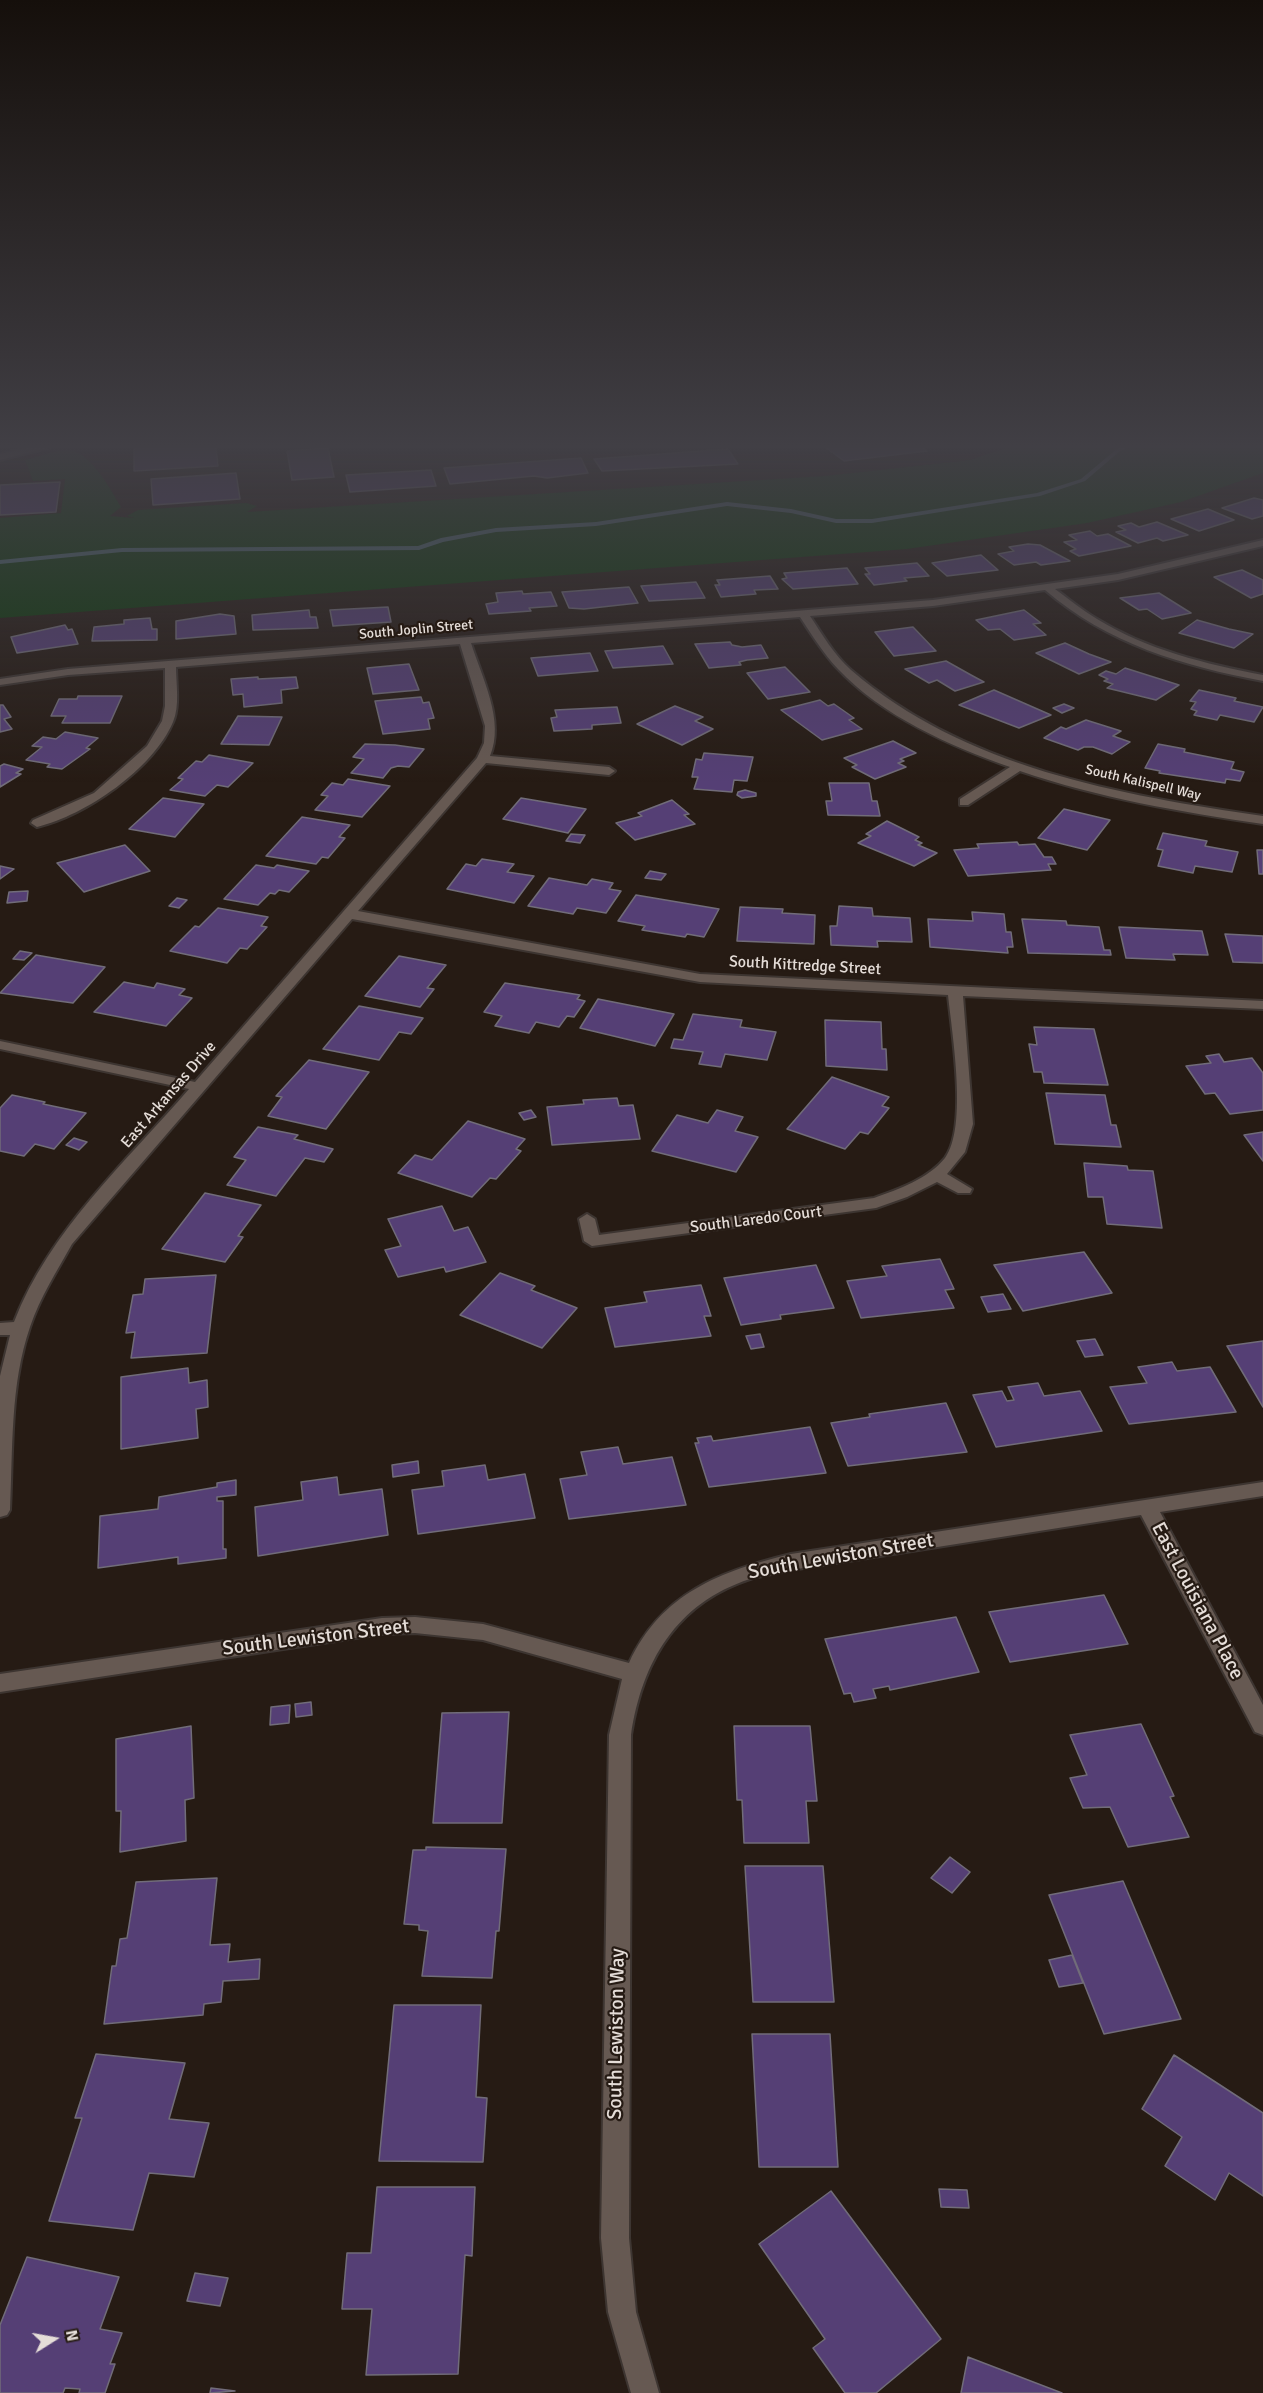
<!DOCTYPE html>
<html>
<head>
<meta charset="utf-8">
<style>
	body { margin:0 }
	#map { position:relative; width:1263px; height:2393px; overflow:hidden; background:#261b14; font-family:Signika,sans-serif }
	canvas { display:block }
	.north { position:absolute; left:24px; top:2309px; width:60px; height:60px; -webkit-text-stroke:4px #261b14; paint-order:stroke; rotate:79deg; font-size:16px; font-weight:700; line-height:24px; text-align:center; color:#e5ddd8 }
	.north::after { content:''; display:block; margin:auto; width:21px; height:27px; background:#e5ddd8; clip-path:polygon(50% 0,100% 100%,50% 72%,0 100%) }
</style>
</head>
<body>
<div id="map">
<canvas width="1263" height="2393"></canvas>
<div class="north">N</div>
</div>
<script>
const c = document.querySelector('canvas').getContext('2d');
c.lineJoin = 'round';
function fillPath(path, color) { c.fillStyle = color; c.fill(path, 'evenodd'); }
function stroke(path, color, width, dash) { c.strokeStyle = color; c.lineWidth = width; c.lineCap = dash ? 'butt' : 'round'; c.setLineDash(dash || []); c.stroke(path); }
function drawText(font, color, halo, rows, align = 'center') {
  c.font = font + ' Signika,sans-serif'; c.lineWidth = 4.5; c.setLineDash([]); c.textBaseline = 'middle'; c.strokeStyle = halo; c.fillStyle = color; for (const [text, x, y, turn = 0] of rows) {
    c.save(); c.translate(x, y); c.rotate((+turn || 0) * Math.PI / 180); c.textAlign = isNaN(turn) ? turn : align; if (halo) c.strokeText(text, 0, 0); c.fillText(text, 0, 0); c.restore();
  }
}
fillPath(new Path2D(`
	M1009,447H1263V473L1181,502L1087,523L907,549L0,618V518L61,513L65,479L33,481L25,460C38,457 54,450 67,450C90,450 111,490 121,507L110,516L134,518L127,516L138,510L246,503L257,506L247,512L825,476L970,460Z`), '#0d3a0c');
fillPath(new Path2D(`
	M1119,447H1129L1120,451L1085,481L1040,496L872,523H836L791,513L727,506L596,526L496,532L443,542L419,550L122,552L0,564V560L122,548L418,546L441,538L496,528L596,522L727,502L791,509L836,519H872L1037,493L1081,479Z`), '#4e6b74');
const building = new Path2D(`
	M134,447H216L218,466L134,471Z
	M825,447H923L927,451L844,461Z
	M328,448L334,477L292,480L287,451Z
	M728,449L738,464L602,471L594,459Z
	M581,458L588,473L547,478L534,476L450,484L444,468Z
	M431,470L436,486L350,492L346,475Z
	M236,473L240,499L153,505L151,479Z
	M60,482L56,512L0,515V485Z
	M1254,498L1263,500V516L1252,519L1222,508Z
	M1208,509L1234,520L1199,531L1171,519Z
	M1157,522L1188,535L1163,541L1157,538L1138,543L1116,532L1126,530L1118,526L1131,523L1139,527Z
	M1090,531L1097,536L1108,534L1131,546L1079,556L1070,551L1076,549L1064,542L1077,540L1069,535Z
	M1028,544L1040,545L1070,561L1041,565L1036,562L1014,565L998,554L1014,551L1009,547Z
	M981,555L998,570L947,576L932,563Z
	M917,563L929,576L904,578L907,581L874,585L865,574H870L865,568Z
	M847,568L858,584L793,589L782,579L787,578L784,573Z
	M1242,570L1263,580V594L1251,598L1214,577Z
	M770,576L778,589L754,590L756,594L721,597L715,585H720L717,580Z
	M696,582L705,598L649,601L641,586Z
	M629,587L638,603L584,609L569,608L562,592Z
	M522,591L523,594L551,592L557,606L529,608L531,611L489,614L486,604L498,602L496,593Z
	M1159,593L1191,613L1162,619L1147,609L1139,610L1120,598Z
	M388,607L391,622L333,626L330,610Z
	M309,610L310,617H316L318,628L253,630L252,615Z
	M1024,610L1041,623L1033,624L1046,635L1014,640L1000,629L988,630L976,620Z
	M220,614L234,616L236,634L176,639V621Z
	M150,618L152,629H157V640L92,641L94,627L124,624V620Z
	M1197,620L1229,629L1253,634L1234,648L1179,633Z
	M65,625L68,630L72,629L78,644L17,653L11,637Z
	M913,627L936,651L894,656L875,632Z
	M730,642L732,645L742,647L761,645L768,658L747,660L739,662L741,665L709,668L695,644Z
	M1065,643L1089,654L1111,662L1079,674L1036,653Z
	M663,646L673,664L613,668L605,651Z
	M590,653L598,671L538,676L531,658Z
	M946,661L971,675L984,682L955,691L937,680L929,683L905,669Z
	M409,664L419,690L373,694L367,668Z
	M785,667L810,692L768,699L747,673Z
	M1125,668L1179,685L1156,700L1107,688L1113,684L1104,681L1108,679L1099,675L1106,671L1116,674Z
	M258,677V679L296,677L298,688L281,690L282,703L244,707L243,694L233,695L231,679Z
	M994,690L1051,715L1019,728L959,705Z
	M1199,690L1236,698L1234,701L1263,707L1254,722L1220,715L1217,720L1194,715L1197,711L1191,709L1196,702L1190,701Z
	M78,696H122L110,723H62L66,716H51L59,699H77Z
	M421,697L423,703L429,702L434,718L428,719L430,729L383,734L375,701Z
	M820,700L828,706L834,704L854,718L849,720L862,729L822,740L781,710Z
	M1064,704L1074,708L1062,713L1053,708Z
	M0,705H3L11,717L4,719L12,729L0,732Z
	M675,706L703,717L695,721L713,729L682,745L637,724Z
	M617,707L621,723L592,725V729L554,731L551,718L557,717L555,710Z
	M238,716L282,717L269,745L221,744Z
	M1086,720L1121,731L1113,736L1130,742L1112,754L1093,747H1084L1078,750L1044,738L1061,727L1066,729Z
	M65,732L98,738L86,748L90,749L62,769L47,767L50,764L26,760L42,747L32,746L43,737L56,739Z
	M893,741L916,753L900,759L904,761L898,763L906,767L875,779L852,767L857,765L844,758Z
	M365,744L395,745L424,749L409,767L398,766L391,768L383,778L351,773L364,759L353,757Z
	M1158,744L1185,749L1184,752L1234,762L1231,769L1244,772L1240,781L1226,779L1225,783L1159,773L1160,771L1145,768Z
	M704,753L753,757L747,781L734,780L732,792L694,789L698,777H692L696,759L702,760Z
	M209,755L253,763L228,787L217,785L205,796L170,790L183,779L178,778L196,761L202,762Z
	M4,764L23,769L16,773L21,774L0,787V766Z
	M348,779L390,786L362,817L315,810L328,796L321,795L332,783L343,785Z
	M829,783H869L872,801H877L880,816L828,815L826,801H832Z
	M745,790L756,793V796L742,798L737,795L738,792Z
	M163,798L204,804L175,837L129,829Z
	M521,798L586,809L568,833L503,819Z
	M672,800L689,814L684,815L695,824L635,840L616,823L642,816L638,813Z
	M1064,809L1110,820L1087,850L1038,838Z
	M302,817L350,825L339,837L345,838L328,858L322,857L316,864L266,856Z
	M887,821L919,837L915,840L922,843L918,845L937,853L914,866L858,843L871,836L866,834Z
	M1163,833L1207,841L1205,846L1238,852L1232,872L1195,866L1193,873L1158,866L1163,850L1157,849Z
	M571,834L585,835L580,843L566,841Z
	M1017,842L1019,845L1035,844L1044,857H1052L1056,864H1048L1051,870L968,876L954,850L979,848L977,844Z
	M125,845L150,871L84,892L57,863Z
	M1257,850H1263V874H1259Z
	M482,859L514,864L507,872L534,876L514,903L447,889L466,864L476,866Z
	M256,865L274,868L277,865L309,871L289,892L279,890L275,894L270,893L258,905L224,899Z
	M0,866L14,869L0,879Z
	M650,871L666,874L661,880L645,878Z
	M549,878L587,885L592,879L613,883L609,889L621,891L606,913L577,908L573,914L528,906Z
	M28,891L27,901L7,903L9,892Z
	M636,895L719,909L704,937L687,934L685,937L642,930L645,926L618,921Z
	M177,898L187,900L179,908L169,906Z
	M839,906L872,908L873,916L910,918L912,942L877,941L878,947L831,945L830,926H837Z
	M740,907L783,909L782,913L815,915L814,944L737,941Z
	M218,908L268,917L261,926L267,927L247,949L240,948L227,963L170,951L195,926L199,927Z
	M972,912L1004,914L1006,932H1011L1013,947H1007L1008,953L930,947L928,919L973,921Z
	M1022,919L1066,921L1067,925L1099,927L1104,950H1110L1111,955L1028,953Z
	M1119,927L1202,931L1208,955L1173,954L1175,960L1126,958Z
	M1225,934L1263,936V963L1233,962Z
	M20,951L32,953L24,960L13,959Z
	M36,955L105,967L73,1003L0,993Z
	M399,956L446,965L427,988L434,989L420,1007L365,996Z
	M124,982L154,988L157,983L185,989L179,995L192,998L166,1026L94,1012Z
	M505,983L580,995L577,999L585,1001L574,1017L567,1016L559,1027L536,1022L529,1033L495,1026L502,1016L484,1012Z
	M598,999L674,1014L655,1046L580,1028Z
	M359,1006L423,1018L411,1034L399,1032L379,1060L323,1049Z
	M693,1014L742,1020L740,1027L776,1032L767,1060L725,1054L721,1067L699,1064L703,1052L671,1048L674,1039L683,1040Z
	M825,1020L881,1022L882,1049H886L887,1070L826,1066Z
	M1034,1027L1094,1029L1108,1085L1044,1083L1042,1072H1034L1029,1044L1037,1045Z
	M1219,1054L1224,1062L1252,1058L1263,1073V1110L1230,1114L1215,1093L1205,1094L1186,1066L1211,1063L1206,1056Z
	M309,1060L369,1072L326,1129L268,1116L282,1097L276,1096Z
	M832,1077L889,1097L882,1106L889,1108L868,1134L860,1132L845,1149L787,1129Z
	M1046,1093L1105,1095L1111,1125H1116L1121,1147L1055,1144Z
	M12,1095L45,1102L43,1104L86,1113L54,1149L35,1144L24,1156L0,1151V1108Z
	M617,1098L619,1106L633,1105L640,1139L552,1145L547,1107L584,1104L583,1100Z
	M531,1110L536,1117L524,1120L519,1113Z
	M717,1110L743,1117L735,1131L758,1137L736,1172L652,1151L677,1115L708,1123Z
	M468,1121L525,1139L516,1149L521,1151L496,1179L490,1178L472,1197L398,1173L415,1155L432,1160Z
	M258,1127L298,1135L294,1139L333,1149L324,1162L305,1158L276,1196L227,1185L246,1160L234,1157Z
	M1263,1132V1161L1244,1135Z
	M74,1138L87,1142L79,1150L66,1145Z
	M1084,1163L1127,1166L1128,1170L1153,1171L1162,1228L1107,1224L1103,1197H1088Z
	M205,1193L261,1205L238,1236L243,1237L225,1262L162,1249Z
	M442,1206L454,1231L468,1227L486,1262L446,1272L444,1267L398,1277L385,1250L401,1246L388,1219Z
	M1084,1252L1112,1293L1023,1311L994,1265Z
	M940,1259L954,1289L945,1290L954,1308L861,1318L847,1281L887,1276L882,1266Z
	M816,1265L834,1308L780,1315L781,1319L741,1325L724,1278Z
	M500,1273L535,1286L531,1290L577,1308L542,1348L460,1315Z
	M216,1275L207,1353L131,1358L135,1332L126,1333L133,1295L143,1294L145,1279Z
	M701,1285L711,1316H704L711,1336L615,1347L605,1308L647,1302L644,1292Z
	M1003,1294L1011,1309L988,1312L981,1297Z
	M760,1334L764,1347L751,1349L746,1336Z
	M1095,1339L1103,1355L1085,1357L1077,1341Z
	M1263,1341V1407L1227,1346Z
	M1172,1362L1177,1371L1210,1367L1236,1412L1129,1424L1110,1387L1147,1383L1138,1367Z
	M188,1368L189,1383L207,1380L208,1407L196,1409L198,1438L121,1449V1377Z
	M1038,1383L1044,1396L1080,1391L1102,1431L996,1447L973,1395L1002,1391L1007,1401L1014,1400L1008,1387Z
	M946,1403L967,1452L848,1466L831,1423L870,1417L869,1414Z
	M810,1427L826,1473L709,1487L695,1443H699L697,1438L711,1436L713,1441Z
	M618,1447L623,1464L672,1457L686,1505L569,1519L560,1479L587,1475L581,1452Z
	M418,1461L419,1473L393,1477L392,1465Z
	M485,1465L488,1480L525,1474L535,1518L418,1534L412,1490L444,1486L442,1471Z
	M337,1477L339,1495L382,1489L388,1535L258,1556L255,1507L303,1500L301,1482Z
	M236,1480V1495L217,1497V1501H223V1549H226V1558L178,1564V1557L98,1568L100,1516L158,1509L159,1497L217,1487V1483Z
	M1104,1595L1128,1644L1010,1662L989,1612Z
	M956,1617L979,1672L890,1690L889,1686L873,1689L876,1698L854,1702L851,1693L844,1694L825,1639Z
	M311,1702L312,1715L296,1717L295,1704Z
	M290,1705L289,1723L270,1725L271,1707Z
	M509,1712L502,1823H433L442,1713Z
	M1141,1724L1174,1796L1170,1797L1189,1837L1128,1847L1110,1807L1083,1808L1070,1778L1087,1775L1070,1735Z
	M191,1726L194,1798L185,1800L186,1841L120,1852L121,1811H116V1739Z
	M734,1726H810L817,1801H806L809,1843H744L742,1800H737Z
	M426,1847L506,1849L499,1931H496L492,1978L422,1976L428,1931L419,1930V1925L404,1924L413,1850H426Z
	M950,1857L970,1872L952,1893L931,1878Z
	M745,1866H823L834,2002H753Z
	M217,1878L210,1945L230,1944L228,1962L260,1959L259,1979L223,1981L221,2002L204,2004L203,2015L104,2024L112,1966H116L120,1939L127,1938L136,1882Z
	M1123,1881L1181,2019L1104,2034L1049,1895Z
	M1072,1955L1083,1983L1059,1987L1049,1960Z
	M394,2005H481L476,2097L487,2098L483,2162L379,2161Z
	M752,2034H830L838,2167H759Z
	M96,2054L185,2063L169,2119L209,2123L194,2177L149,2173L133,2230L49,2221L82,2118H75Z
	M1174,2055L1263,2113V2196L1229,2173L1215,2200L1165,2166L1182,2137L1142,2109Z
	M377,2187H475L472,2256L465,2255L458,2374L366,2375L372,2309H342L347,2253H371Z
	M939,2189L967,2190L969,2208L941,2207Z
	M831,2191L941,2339L876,2393H845L813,2348L825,2339L759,2244Z
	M27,2257L119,2277L100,2329L122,2333L110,2364H115L105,2393H79L80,2389L65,2388L63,2393H0V2325Z
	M195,2273L228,2278L220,2306L187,2301Z
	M968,2357L1062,2393H961Z
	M211,2388L235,2391L210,2393Z`);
fillPath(building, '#553f75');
stroke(building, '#716c79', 1.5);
const minor = new Path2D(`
	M32,447H51L0,460V454Z
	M1263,540V546L1118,580L1055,589C1069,599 1082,610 1097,619C1147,650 1206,664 1263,675V681C1183,666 1108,644 1045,590L933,606L810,616C822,634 834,655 851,670C964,768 1120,795 1263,816V824C1181,812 1099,798 1020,771L968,805H960V799L1010,767C950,746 882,716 838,669C823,653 812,635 800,617L471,643C482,678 505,721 490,756L609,767L615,771L609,775L486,763L358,911L700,974L1263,1001V1009L963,996L973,1124L965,1152L947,1174L972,1189L970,1193H958L937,1182L907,1197L876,1208L592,1246L584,1241L579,1219L587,1214L595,1219L599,1235L874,1198C899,1189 928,1179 945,1158C968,1127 952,1034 948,995L700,982L352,919L72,1244C57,1271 40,1297 30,1327C10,1385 13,1449 10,1510L7,1515L0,1517V1376L10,1335H0V1323L14,1322C49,1231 126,1162 189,1089L0,1049V1041L195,1082L477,758L484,743L485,726L460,644L176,667C176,684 180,706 173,722C153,769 86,815 37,827L31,823L33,820L94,793L147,746L162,721L165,706V668L68,675L0,685V679L68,669L933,600L1118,574Z
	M1263,1482V1496L1160,1512L1263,1705V1735L1255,1732L1141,1515L791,1570C778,1573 764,1575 750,1579C676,1603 642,1662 631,1735L629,2238L636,2312L659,2393H631L608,2312L601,2238L609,1735L622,1679L483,1640L415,1633L382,1634L0,1692V1674L382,1618L415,1617L483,1624L629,1663C661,1593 721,1571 791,1554Z`);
stroke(minor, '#3d3531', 4);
fillPath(minor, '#665952');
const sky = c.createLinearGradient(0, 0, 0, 783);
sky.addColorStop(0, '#150f0b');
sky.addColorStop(0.57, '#413f45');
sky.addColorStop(1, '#413f4500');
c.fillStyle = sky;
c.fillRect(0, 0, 1263, 783);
drawText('14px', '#e5ddd8', '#261b14', [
	["South Joplin Street",416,630,-5],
	["South Kalispell Way",1143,783,13]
]);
drawText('16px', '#e5ddd8', '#261b14', [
	["South Kittredge Street",805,966,3],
	["East Arkansas Drive",169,1095,-49],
	["South Laredo Court",756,1220,-7]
]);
drawText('20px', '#e5ddd8', '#261b14', [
	["South Lewiston Street",841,1557,-10],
	["East Louisiana Place",1197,1601,62],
	["South Lewiston Street",316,1638,-7],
	["South Lewiston Way",617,2034,-89]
]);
</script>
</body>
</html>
